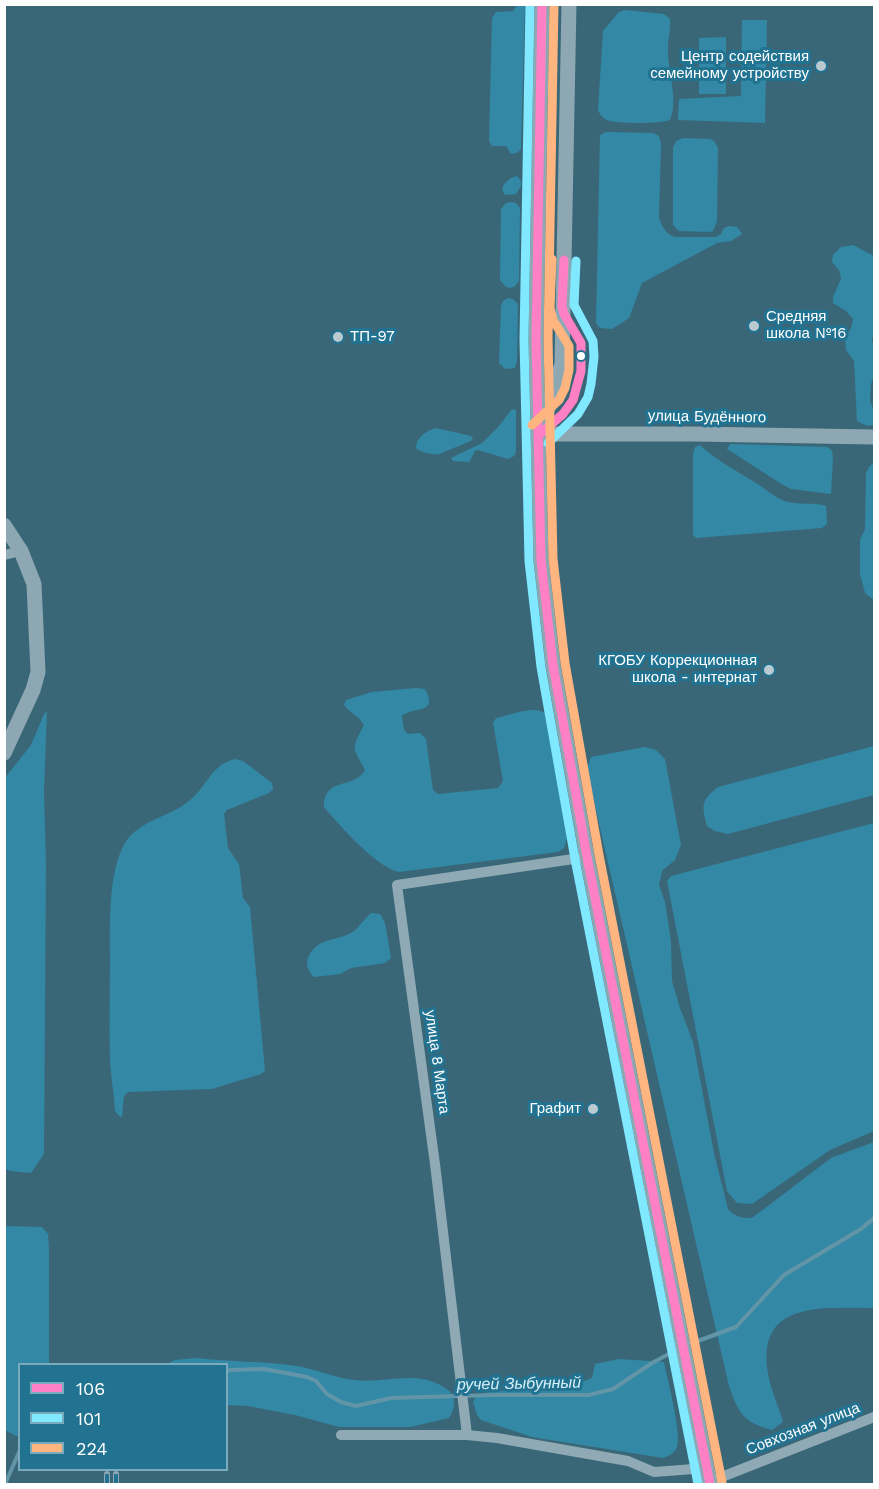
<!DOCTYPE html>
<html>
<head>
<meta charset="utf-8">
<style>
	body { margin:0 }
	#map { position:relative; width:879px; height:1489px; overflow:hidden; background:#3a6778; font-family:"Work Sans",sans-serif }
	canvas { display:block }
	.frame { position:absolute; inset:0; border:6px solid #fff; pointer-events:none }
	.legend { position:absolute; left:18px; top:1363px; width:210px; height:108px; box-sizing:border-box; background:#217391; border:2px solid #7aabbd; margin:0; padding:8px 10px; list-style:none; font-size:18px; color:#fff }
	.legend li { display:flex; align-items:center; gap:12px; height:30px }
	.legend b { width:30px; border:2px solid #7aabbd }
</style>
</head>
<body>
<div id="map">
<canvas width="879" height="1489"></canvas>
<div class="frame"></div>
<ul class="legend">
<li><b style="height:8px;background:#ff80c5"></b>106</li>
<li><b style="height:8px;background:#80e8ff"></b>101</li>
<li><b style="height:8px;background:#ffb580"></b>224</li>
</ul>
</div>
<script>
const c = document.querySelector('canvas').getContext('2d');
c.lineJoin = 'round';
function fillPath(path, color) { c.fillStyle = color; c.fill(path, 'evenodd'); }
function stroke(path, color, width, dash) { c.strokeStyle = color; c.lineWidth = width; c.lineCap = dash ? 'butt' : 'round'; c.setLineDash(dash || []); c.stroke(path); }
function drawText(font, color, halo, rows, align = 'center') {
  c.font = font + ' "Work Sans",sans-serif'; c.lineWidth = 6; c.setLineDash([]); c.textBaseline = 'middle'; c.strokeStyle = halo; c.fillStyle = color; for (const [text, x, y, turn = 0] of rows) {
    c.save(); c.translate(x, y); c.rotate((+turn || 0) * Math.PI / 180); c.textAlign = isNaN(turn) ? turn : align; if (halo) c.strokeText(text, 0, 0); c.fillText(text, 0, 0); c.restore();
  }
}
fillPath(new Path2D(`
	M517,5H525L521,149L517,153L511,154L506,146H492L489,141L492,18L496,12L513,11Z
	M625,10L664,14L670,19C671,29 668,38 668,48C667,71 679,99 670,120C658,124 618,124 607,120C602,118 600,114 598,110L603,31L619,12Z
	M742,20H767L765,123L678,120L679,99L741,96Z
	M726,37V94H699V38Z
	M606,132L653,133L659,136L661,143L659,217C661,226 666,234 675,237H716L721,234L724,228L729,226L737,227L742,234L731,241L717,243L642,283L629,318L612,329L600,328L596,323L600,135Z
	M683,138L710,139L714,141L718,148L717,221L713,231L709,232L679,231L673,225V148L676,141Z
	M517,176L521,181V186L516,194L505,195L502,190L504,184L511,178Z
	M511,202L516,203L520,208L519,281C515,287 513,289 506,287L500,280L501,209L506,203Z
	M853,245L874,256V332L872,341L874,345V376L871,384L870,401L874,411V424C869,428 863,424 857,421L854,361L846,350L845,339L851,328L853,319L846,311L833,303V297L841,279L839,270L832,262L833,255L841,247Z
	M508,298L513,299L518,304L517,361L515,368L505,369L499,363L501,306L503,301Z
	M512,409L516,410V452L514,456L508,459L478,450L475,451L469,462L453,461L451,458L482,443L499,426Z
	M436,428L471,436L473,438L471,441L439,454C432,455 422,453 416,448C416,437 426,431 436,428Z
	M730,444L828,447L832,451L833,457L831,494L791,489L783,485L727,449Z
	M700,445C718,462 739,472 759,485C769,491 776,499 788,502C800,505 813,502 826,506L827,524L822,528L696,538L693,535V454L695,447Z
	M874,462V600L865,593L860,574V540L865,529L866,473L869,467Z
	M416,688L425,689C439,715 414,706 402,716L404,730L408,734L420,733L426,739L433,790L438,794L498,788L503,781L493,723L496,718C511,715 534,704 547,714L567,838L564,848L558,852L399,872C376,867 340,826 324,807C324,776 354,790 365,770C352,745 351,750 364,725C359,716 350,713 344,705L346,700L372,692Z
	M47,711L44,791L46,864L44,1154L31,1173L10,1171L5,1169L4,779L31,745L44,714Z
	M874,746V795L728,834L715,831L707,826C702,806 700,801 718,787Z
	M645,747L656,750L665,759L681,845L675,860L662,871L659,885L665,902L671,941L672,981L680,1008L693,1042L714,1153L728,1209C735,1217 741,1218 752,1218L831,1158L874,1142V1308C821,1308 753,1300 769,1378C772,1393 779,1407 783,1422L772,1430C743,1422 739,1414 729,1386L588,776L587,768L591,757Z
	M235,759L243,761L272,783L273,789L269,793L227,810L224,814L228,848L239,864L243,898L250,907L265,1071L261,1074L212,1089L128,1092L124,1096L122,1117L119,1116L115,1111C114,1094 111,1077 110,1061C109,1026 110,990 110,955C110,923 108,872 125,843C139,820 170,817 189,801C208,786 210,765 235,759Z
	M874,823V1131L830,1150L752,1204L737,1203L727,1191L667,881L671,876Z
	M371,913L380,914L385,923L391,958L385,963L351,968L340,974L314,977C303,967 306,954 318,945C328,938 344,939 354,931C360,926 365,918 371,913Z
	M5,1226L42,1227L48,1234L49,1249V1364H20V1435L16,1436L5,1430Z
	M196,1358C230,1362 264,1361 297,1366C316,1369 335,1378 354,1380C387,1384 419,1368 448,1390C457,1397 455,1409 449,1418L410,1427H339L295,1415L248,1406L227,1405L226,1364H167L175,1360Z
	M619,1359L664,1362C667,1378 682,1434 677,1447C675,1453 669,1456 663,1458L532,1437L481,1420L477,1415L473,1402L476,1396L482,1393L579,1383L592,1378L595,1364Z`), '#3388a5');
stroke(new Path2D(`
	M687,1345L736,1327L784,1275L861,1229L874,1218
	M226,1372L230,1370L264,1369L307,1377L316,1381L327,1394L341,1402L356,1406L391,1398L494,1395H589L613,1389L652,1363L680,1348
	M5,1484L20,1450`), '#6295a8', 4);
stroke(new Path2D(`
	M4,555L21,551
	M341,1435H467L497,1438L628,1461L654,1472L707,1468
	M467,1435L435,1164L397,885L587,857
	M709,1482L874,1417`), '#8faab4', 10);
stroke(new Path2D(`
	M542,4L536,339L541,560L553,665L587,857L710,1484
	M543,424L562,364L569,4
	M540,434H695L874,437
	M4,525L21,551L34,584L38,672L33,690L4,753`), '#8ea8b3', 15);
const rail = new Path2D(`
	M107,1474V1484
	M116,1474V1484`);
stroke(rail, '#8ea8b4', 6);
stroke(rail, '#217391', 4, [11]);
stroke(new Path2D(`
	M542,4L536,339L541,560L553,665L587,857L710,1484
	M540,434L563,414L573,400L581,371V343L564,314L562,306L564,260`), '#ff80c5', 9);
stroke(new Path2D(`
	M530,4L524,339L529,561L541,667L575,859L698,1484
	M548,443L578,414L588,397L591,384L594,357L593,341L574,305L576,261`), '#80e8ff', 9);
stroke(new Path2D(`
	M554,4L548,339L553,559L565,663L599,855L722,1482
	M532,425L559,400L565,388L569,370V346L553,320L550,308L552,259`), '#ffb580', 9);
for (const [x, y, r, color] of [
	[821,66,6,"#bacad0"],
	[754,326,6,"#bacad0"],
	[338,337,6,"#bacad0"],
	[581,356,5,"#fff"],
	[769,670,6,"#bacad0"],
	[593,1109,6,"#bacad0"]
]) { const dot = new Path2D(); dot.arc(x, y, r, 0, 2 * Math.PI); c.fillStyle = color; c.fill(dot); stroke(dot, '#217391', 2); }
drawText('15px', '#fff', '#217391', [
	["Центр содействия",809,57],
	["семейному устройству",809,74],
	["Средняя",766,317,"left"],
	["школа №16",766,334,"left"],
	["ТП-97",350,337,"left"],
	["КГОБУ Коррекционная",757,661],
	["школа - интернат",757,678],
	["Графит",581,1109]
], 'right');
drawText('15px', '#fff', '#217391', [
	["улица Будённого",707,417,1],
	["улица 8 Марта",437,1062,82],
	["Совхозная улица",803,1429,-21]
]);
drawText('italic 16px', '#d9f0f8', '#217391', [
	["ручей Зыбунный",519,1384,-1]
]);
</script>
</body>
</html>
